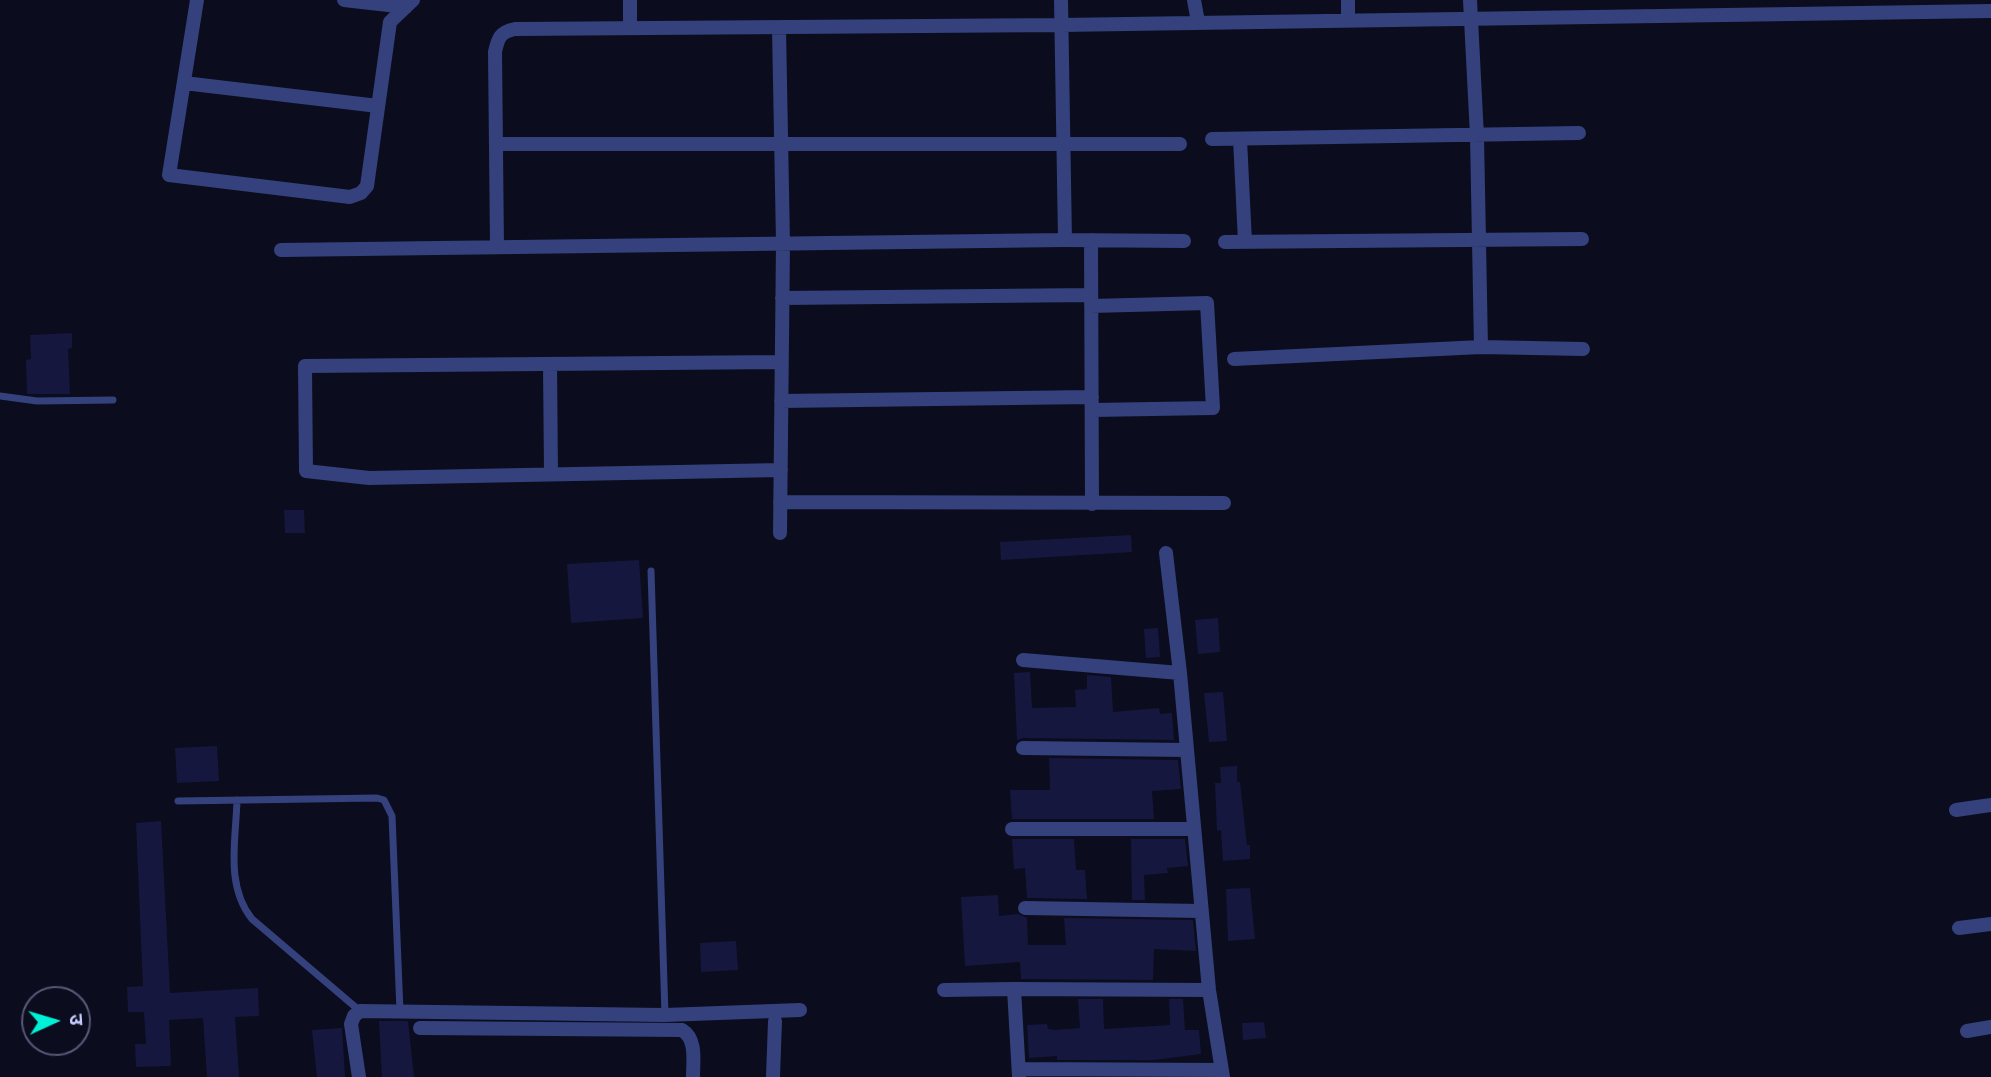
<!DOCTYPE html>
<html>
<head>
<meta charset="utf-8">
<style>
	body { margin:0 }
	#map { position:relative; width:1991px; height:1077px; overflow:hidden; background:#0b0c1d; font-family:"Alegreya Sans","Noto Sans Devanagari",sans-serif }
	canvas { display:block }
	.north { position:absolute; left:21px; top:986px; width:70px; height:70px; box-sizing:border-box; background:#0b0c1d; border:2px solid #565977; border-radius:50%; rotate:86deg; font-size:19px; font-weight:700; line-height:28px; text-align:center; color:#c6ccff }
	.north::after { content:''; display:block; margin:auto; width:24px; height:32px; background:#00f1d5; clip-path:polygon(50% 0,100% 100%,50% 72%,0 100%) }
</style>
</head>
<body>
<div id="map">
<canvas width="1991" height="1077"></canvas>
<div class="north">उ</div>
</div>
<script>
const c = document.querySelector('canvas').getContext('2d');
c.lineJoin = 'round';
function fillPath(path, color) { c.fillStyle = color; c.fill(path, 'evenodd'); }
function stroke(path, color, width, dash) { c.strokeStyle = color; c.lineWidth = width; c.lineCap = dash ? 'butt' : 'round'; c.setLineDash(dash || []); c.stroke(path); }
fillPath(new Path2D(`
	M72,333V348L68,349L70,394H27L26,360L31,359L30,335Z
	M284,510H304L305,533H285Z
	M1131,535L1132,552L1001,560L1000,542Z
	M639,560L643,618L571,623L567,564Z
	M1218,618L1220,652L1198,654L1195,620Z
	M1158,628L1160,657L1146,658L1144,629Z
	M1030,672L1032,708L1076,707L1075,690L1087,689V675L1111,677L1113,712L1159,708L1160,714L1172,713L1174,740L1023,738L1017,740L1014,673Z
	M1223,692L1227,741L1209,742L1204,693Z
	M217,746L219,781L177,783L175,748Z
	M1049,758L1178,760L1181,789L1152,791L1154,819H1012L1010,790H1050Z
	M1237,766V782H1240L1247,845H1250V859L1223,861L1221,830L1217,831L1215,783H1221L1220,767Z
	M161,821L170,993L258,988L259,1016L235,1017L239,1077H207L203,1018L169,1020L171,1066L136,1067L135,1044H146L144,1012H128L127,987L143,986L136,823Z
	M1012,839H1074L1076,870H1085L1087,899L1027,898L1025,868L1014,869Z
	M1131,839H1185L1188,866L1167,868L1168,873L1144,875L1145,900H1132Z
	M1250,888L1255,939L1228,941L1226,889Z
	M998,895L999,916L1018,914L1027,918L1028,945H1066L1064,918L1193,920L1196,951L1154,949L1153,980L1021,979L1020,962L965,966L961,897Z
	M736,941L738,970L701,972L700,943Z
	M1078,999H1103L1104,1029L1170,1025L1169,999H1183L1185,1030H1199L1201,1054L1154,1060H1057V1056L1029,1058L1027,1025L1047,1024L1048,1029L1054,1030L1080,1028Z
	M379,1021H408L414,1077H382Z
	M1264,1022L1266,1038L1243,1040L1242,1023Z
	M342,1028L345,1077H317L312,1030Z`), '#16173e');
stroke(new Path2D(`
	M0,396L37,401L113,400
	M651,571L665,1015
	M237,800C236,840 225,885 252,919L360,1011
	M178,801L377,798L384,800L392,816L400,1011`), '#34417d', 7);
stroke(new Path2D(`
	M197,0L169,175L350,197L361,193L367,186L390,22L413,0
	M344,0L406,7
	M630,0V28
	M1061,0L1065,240
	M1194,0L1198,22
	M1348,0V20
	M1470,0L1477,136L1481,347
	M779,28L783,243L780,533
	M184,83L378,106
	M1212,139L1579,133
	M1240,139L1245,242
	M496,144H1180
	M1091,240L1092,504
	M1225,242L1582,239
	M497,247L495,52C498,38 500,32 515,29L1061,25L1991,11
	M281,250L1065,240L1184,241
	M782,298L1091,295
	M1091,306L1207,303L1213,408L1092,410
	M1234,359L1481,347L1583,349
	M550,364L551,474
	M781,401L1092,397
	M781,470L369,478L306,471L305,366L781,362
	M780,502L1224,503
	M1166,553L1180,673L1209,990L1223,1077
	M1023,660L1180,673
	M1023,748L1186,750
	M1956,810L1991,805
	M1012,829H1194
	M1025,908L1201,911
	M1959,928L1991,924
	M1014,989L1209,990
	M944,990L1014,989L1019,1076
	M420,1028L682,1030C697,1039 693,1061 693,1077
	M1967,1031L1991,1027
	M1019,1069L1222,1070
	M359,1077L351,1024L354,1016L360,1011L665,1015L800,1010
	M773,1077L775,1021`), '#34417d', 14);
</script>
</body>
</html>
